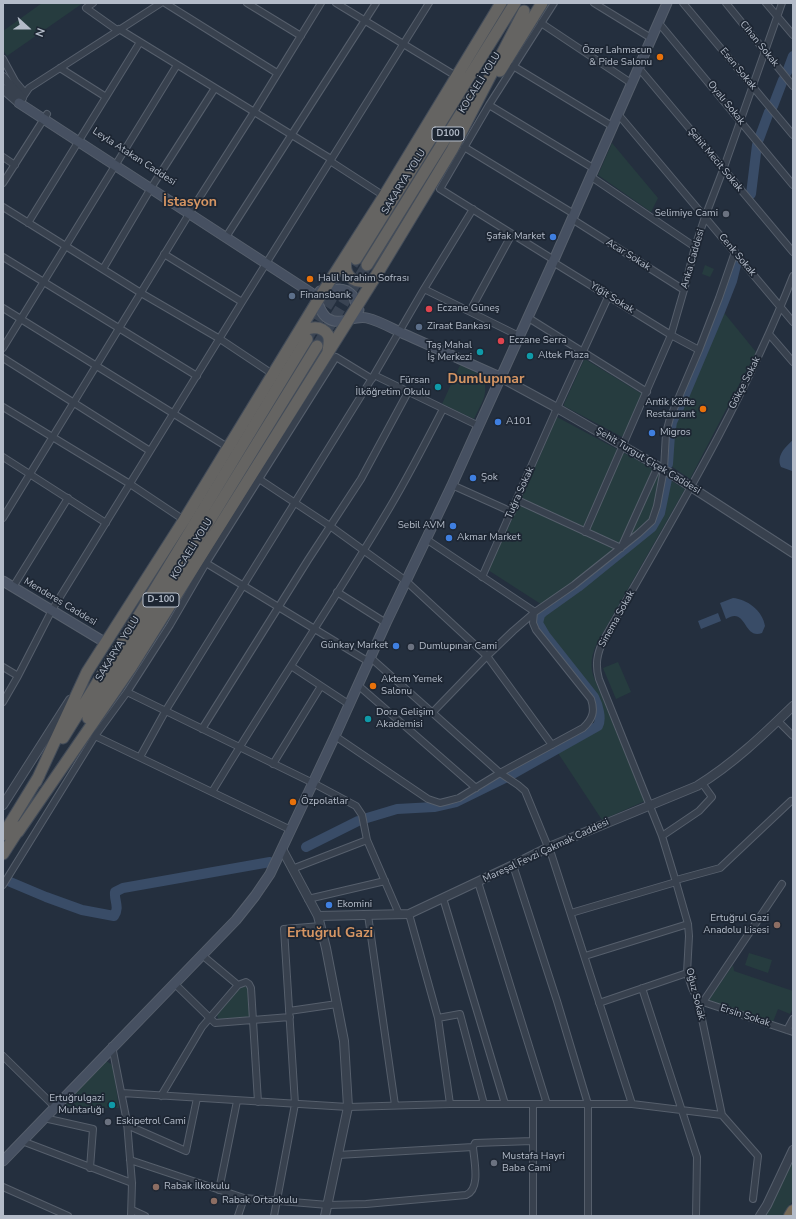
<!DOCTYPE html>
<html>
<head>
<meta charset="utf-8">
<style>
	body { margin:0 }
	#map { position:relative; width:796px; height:1219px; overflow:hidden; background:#242f3e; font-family:"Nunito Sans",sans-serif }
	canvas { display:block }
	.frame { position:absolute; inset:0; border:4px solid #b4bcc9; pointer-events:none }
	.north { position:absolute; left:8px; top:8px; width:40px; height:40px; -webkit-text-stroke:3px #1d2633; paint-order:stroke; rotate:111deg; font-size:11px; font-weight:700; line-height:16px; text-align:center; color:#b4bcc9 }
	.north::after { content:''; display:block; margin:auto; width:14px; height:18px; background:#b4bcc9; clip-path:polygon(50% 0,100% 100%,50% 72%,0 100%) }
</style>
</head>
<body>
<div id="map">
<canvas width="796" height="1219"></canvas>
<div class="frame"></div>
<div class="north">N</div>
</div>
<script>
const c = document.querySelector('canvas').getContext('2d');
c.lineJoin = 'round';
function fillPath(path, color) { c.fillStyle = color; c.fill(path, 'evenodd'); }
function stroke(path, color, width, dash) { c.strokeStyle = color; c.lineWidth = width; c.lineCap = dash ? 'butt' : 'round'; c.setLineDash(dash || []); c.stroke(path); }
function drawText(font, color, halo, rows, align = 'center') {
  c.font = font + ' "Nunito Sans",sans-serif'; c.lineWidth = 3.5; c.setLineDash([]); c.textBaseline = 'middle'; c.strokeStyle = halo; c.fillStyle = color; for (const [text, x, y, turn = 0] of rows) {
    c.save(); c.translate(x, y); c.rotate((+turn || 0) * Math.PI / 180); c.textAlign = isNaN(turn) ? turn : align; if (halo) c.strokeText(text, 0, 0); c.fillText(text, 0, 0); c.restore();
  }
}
fillPath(new Path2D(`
	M42,3H83L7,56L3,50V31Z
	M612,143L658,198L651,212L598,175Z
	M705,265L714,269L710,277L702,274Z
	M721,309L756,352L690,479L668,464L670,435L672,422L683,399Z
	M585,359L642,394L624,434L622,437L564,406V404L584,360Z
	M460,365L483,376C489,395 482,402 474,419L442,404Z
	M557,417L639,461L685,489L597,643C592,654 590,663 593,675L645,801L602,820L556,750L598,726C603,717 596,700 591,692L545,635C537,622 536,619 547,608L488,570L516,511Z
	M618,662L631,692L616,699L603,668Z
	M749,953L772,960L768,973L745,965Z
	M733,965L734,971L793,991V1008L790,1014L778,1009L773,1022L708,1001Z
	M244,986L248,988L250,1018L218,1019L217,1015L240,988Z
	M106,1061L111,1064L113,1067L119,1108L60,1109Z
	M793,1157V1200L783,1216H764L781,1185Z`), '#263c3f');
fillPath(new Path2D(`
	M793,440V470L792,471L781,467C776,456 785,447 793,440Z
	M733,598C747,599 763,611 765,626L762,633C743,640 747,606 726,619L720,603Z
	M718,613L721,621L701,629L698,621Z`), '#394c67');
stroke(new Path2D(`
	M787,72L793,56
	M773,106L783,80
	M759,139L769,112
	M751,194L757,145
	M668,464L670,435L672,422L683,399L721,309L732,281L737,261
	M367,818L397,809L434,807L456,802L511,775L598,726C602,719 598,705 594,697L545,635L538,623L540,615L543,612L578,587L652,527L660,513L667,479
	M306,847L358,821
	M8,881L46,897L82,910L114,916C120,907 114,901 115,892L123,888L270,862`), '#394c67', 10);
stroke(new Path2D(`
	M309,335L356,259
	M317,346L367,265`), '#3a4453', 11, [11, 5.5]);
const minor = new Path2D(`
	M93,3L86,8L117,30
	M165,3L277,73
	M247,3L301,36
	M336,3L456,76
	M594,3L651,38
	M683,3L793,135
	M726,3L793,86
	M766,3L793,35
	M658,22L793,185
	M541,23L631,83
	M119,29L331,159
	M3,59L15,81L25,93
	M513,66L612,126
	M638,67L793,252
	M60,68L106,97
	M21,100L29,88L161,3
	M489,105L593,168
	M618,114L793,322
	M464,147L574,214
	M3,157L15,165
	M330,161L384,196
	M590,176L695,247
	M3,183L47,114
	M3,207L141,293L220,339L274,375
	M572,219L684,290
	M28,223L140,42
	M226,237L376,3
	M164,254L242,302
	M3,257L197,376
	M554,260L440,189L489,105L554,3
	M553,262L671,335L699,350
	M103,269L151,188L215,88
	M424,289L519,336
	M3,308L229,448
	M470,311L512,234
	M527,317L647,392
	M769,334L793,362
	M3,348L177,65
	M3,358L150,451
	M374,375L479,426
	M3,407L130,484L184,520
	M3,457L106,523
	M259,479L330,526L406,581L487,656L552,745
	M452,485L512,512
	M517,500L621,548L658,466
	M3,518L189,214L254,112L321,3
	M585,532L671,335L684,290L695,247L705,217L723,170L782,3
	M426,539L535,612
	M206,563L369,662
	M482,577L557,408L609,295
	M13,587L68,498
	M337,592L386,623
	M371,658L500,773L518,785L525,791L548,847
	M291,666L350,705
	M3,667L18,676
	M359,686L476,788
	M127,692L313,783L356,806L362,815L367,840L399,914
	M3,702L18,676L52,610L242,302L429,3
	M432,713L487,656L513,631L535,612L574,585L638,534L652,521L657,506L664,469L666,433L670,418L699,350L719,298L735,252
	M778,721L793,736
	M202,729L308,560L361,479L408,392
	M97,733L95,736L291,830
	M335,736L428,799L440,803L448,801L459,798L500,773L583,728C593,719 595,711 591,699L536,630L533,623L534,612
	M140,757L166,710L374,375L424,289L473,209
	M273,764L321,686
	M212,792C270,696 333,603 390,507C409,475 426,442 443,409
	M662,836L699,811L712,797L702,783
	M549,847L632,1104
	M513,865L557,1001L588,1104V1216
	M292,869L367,840
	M676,880L720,868L791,801
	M478,882L547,1104
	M3,885L95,736L127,692L170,625L206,563L336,357L372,379
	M443,898L505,1104
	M308,899L385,881
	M571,913L676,882
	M409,914L438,1018L450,1104
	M368,915L395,1105
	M202,955L238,985
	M585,956L688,924
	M174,983L215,1023L290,1017
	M642,988L697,1157L696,1216
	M700,1001L793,1032
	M703,1002L782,884
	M599,1003L687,973
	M289,1011L337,1004
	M438,1018L460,1014L484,1104
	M787,1030L793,1019
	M112,1046L127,1122L132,1183L131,1216
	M3,1056L55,1107
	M122,1093L348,1107L450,1104H632L722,1115
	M161,1096L202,1027L238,985L246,982L249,984L251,988L258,1102
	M533,1104V1216
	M44,1118L93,1129L90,1168
	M127,1125L186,1151L197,1098
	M22,1141L132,1183
	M338,1155L473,1147
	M130,1160L244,1198L328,1205L366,1204L466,1195C481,1189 474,1161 473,1147L475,1143L532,1141
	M3,1187L68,1216
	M219,1190L237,1101
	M753,1199L758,1156L722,1115L698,1000L692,988L687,973L689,936L688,924L676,882L662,836L599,679C595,665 597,654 603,641C671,522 743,404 793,276
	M132,1210L145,1216
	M238,1216L244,1198
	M274,1216L295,1104L284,929L321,926`);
const tertiary = new Path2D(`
	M3,77L22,98
	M3,89L19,103
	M500,377L557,408L668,472L793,553
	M3,805L70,700
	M282,849L318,916L326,948L344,1041L348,1107L325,1216
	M318,916L409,914L513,865L549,847L697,786C733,764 763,735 793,706
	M760,1216L767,1205L793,1150`);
const secondary = new Path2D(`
	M19,103L313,294C319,302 320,315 329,319C340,326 354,315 367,318C380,321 393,329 404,334C436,348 468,363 500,377
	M320,291C332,293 342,283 353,296C356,301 355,306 359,310
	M3,581L106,643
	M3,1161L236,920L255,896L270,874L335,736L386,623L452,485L553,262L667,3`);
const trunk = new Path2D(`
	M500,71L542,3
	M347,256C341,277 355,286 374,279
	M356,259L515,3
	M367,265L476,89
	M299,335C306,327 321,324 328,335C330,339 329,346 328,351
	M88,718L317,346
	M63,738L138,617L307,339
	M36,782L87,672L184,520L321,295L384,196L501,3
	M18,832L130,669L374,279L452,150L524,11
	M3,835L39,776
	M3,854L21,826`);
const motorway = new Path2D(`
	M790,1216L793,1211`);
stroke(minor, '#565f6c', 8);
stroke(tertiary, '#565f6c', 10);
stroke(secondary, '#565f6c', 11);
stroke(trunk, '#434c59', 13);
stroke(motorway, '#434c59', 14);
stroke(minor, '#38414e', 6);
stroke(tertiary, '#38414e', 8);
stroke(secondary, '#465061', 9);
stroke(trunk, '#656462', 11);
stroke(motorway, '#746855', 12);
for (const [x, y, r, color] of [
	[660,57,4,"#e8710a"],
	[726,214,4,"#6b7280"],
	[553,237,4,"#3f7fe0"],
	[310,279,4,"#e8710a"],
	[292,296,4,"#5c6f8a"],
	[429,309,4,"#e0444e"],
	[419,327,4,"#5c6f8a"],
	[501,341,4,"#e0444e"],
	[480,352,4,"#0f9aa8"],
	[530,356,4,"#0f9aa8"],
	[438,387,4,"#0f9aa8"],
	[703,409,4,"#e8710a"],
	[498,422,4,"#3f7fe0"],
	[652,433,4,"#3f7fe0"],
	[473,478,4,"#3f7fe0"],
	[453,526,4,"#3f7fe0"],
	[449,538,4,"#3f7fe0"],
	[396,646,4,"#3f7fe0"],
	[411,647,4,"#6b7280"],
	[373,686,4,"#e8710a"],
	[368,719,4,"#0f9aa8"],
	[293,802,4,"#e8710a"],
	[329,905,4,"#3f7fe0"],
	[777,925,4,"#8d6e63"],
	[112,1105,4,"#0f9aa8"],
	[108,1122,4,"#6b7280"],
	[494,1163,4,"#6b7280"],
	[156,1187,4,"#8d6e63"],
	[214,1201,4,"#8d6e63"]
]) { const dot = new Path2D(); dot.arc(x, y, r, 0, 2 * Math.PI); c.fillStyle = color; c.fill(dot); stroke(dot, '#1d2633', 1.5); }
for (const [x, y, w] of [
	[448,134,32],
	[161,600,36]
]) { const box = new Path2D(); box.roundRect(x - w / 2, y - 7, w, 14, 3); c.fillStyle = '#1d2633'; c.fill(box); stroke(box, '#b4bcc9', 1); }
drawText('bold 9px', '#b4bcc9', null, [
	["D100",448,134],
	["D-100",161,600]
]);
drawText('10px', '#b4bcc9', '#1d2633', [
	["Cihan Sokak",759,44,51],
	["Esen Sokak",738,69,50],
	["KOCAELİ YOLU",480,83,-58],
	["Oyalı Sokak",726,103,51],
	["Leyla Atakan Caddesi",134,157,33],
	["Şehit Mecit Sokak",715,160,50],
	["SAKARYA YOLU",404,182,-58],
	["Acar Sokak",628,255,32],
	["Cenk Sokak",737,255,50],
	["Anka Caddesi",693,259,-74],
	["Yiğit Sokak",612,298,32],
	["Gökçe Sokak",745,383,-63],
	["Şehit Turgut Çiçek Caddesi",648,461,31],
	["Tuğra Sokak",520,493,-66],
	["KOCAELİ YOLU",192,549,-58],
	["Menderes Caddesi",60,602,31],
	["Sinema Sokak",617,619,-61],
	["SAKARYA YOLU",118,649,-58],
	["Mareşal Fevzi Çakmak Caddesi",546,851,-25],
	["Oğuz Sokak",695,994,76],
	["Ersin Sokak",745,1016,18]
]);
drawText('10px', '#b4bcc9', '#1d2633', [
	["Özer Lahmacun",652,51,"right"],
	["& Pide Salonu",652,63,"right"],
	["Selimiye Cami",718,214,"right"],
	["Şafak Market",545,237,"right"],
	["Halil İbrahim Sofrası",318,279],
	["Finansbank",300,296],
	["Eczane Güneş",437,309],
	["Ziraat Bankası",427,327],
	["Eczane Serra",509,341],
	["Taş Mahal",472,346,"right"],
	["İş Merkezi",472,358,"right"],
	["Altek Plaza",538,356],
	["Fürsan",430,381,"right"],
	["İlköğretim Okulu",430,393,"right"],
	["Antik Köfte",695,403,"right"],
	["Restaurant",695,415,"right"],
	["A101",506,422],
	["Migros",660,433],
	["Şok",481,478],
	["Sebil AVM",445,526,"right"],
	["Akmar Market",457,538],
	["Günkay Market",388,646,"right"],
	["Dumlupınar Cami",419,647],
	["Aktem Yemek",381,680],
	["Salonu",381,692],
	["Dora Gelişim",376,713],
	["Akademisi",376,725],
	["Özpolatlar",301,802],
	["Ekomini",337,905],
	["Ertuğrul Gazi",769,919,"right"],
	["Anadolu Lisesi",769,931,"right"],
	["Ertuğrulgazi",104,1099,"right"],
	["Muhtarlığı",104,1111,"right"],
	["Eskipetrol Cami",116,1122],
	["Mustafa Hayri",502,1157],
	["Baba Cami",502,1169],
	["Rabak İlkokulu",164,1187],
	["Rabak Ortaokulu",222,1201]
], 'left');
drawText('bold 14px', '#d59563', '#1d2633', [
	["İstasyon",190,203],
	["Dumlupınar",486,380],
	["Ertuğrul Gazi",330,934]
]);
</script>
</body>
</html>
